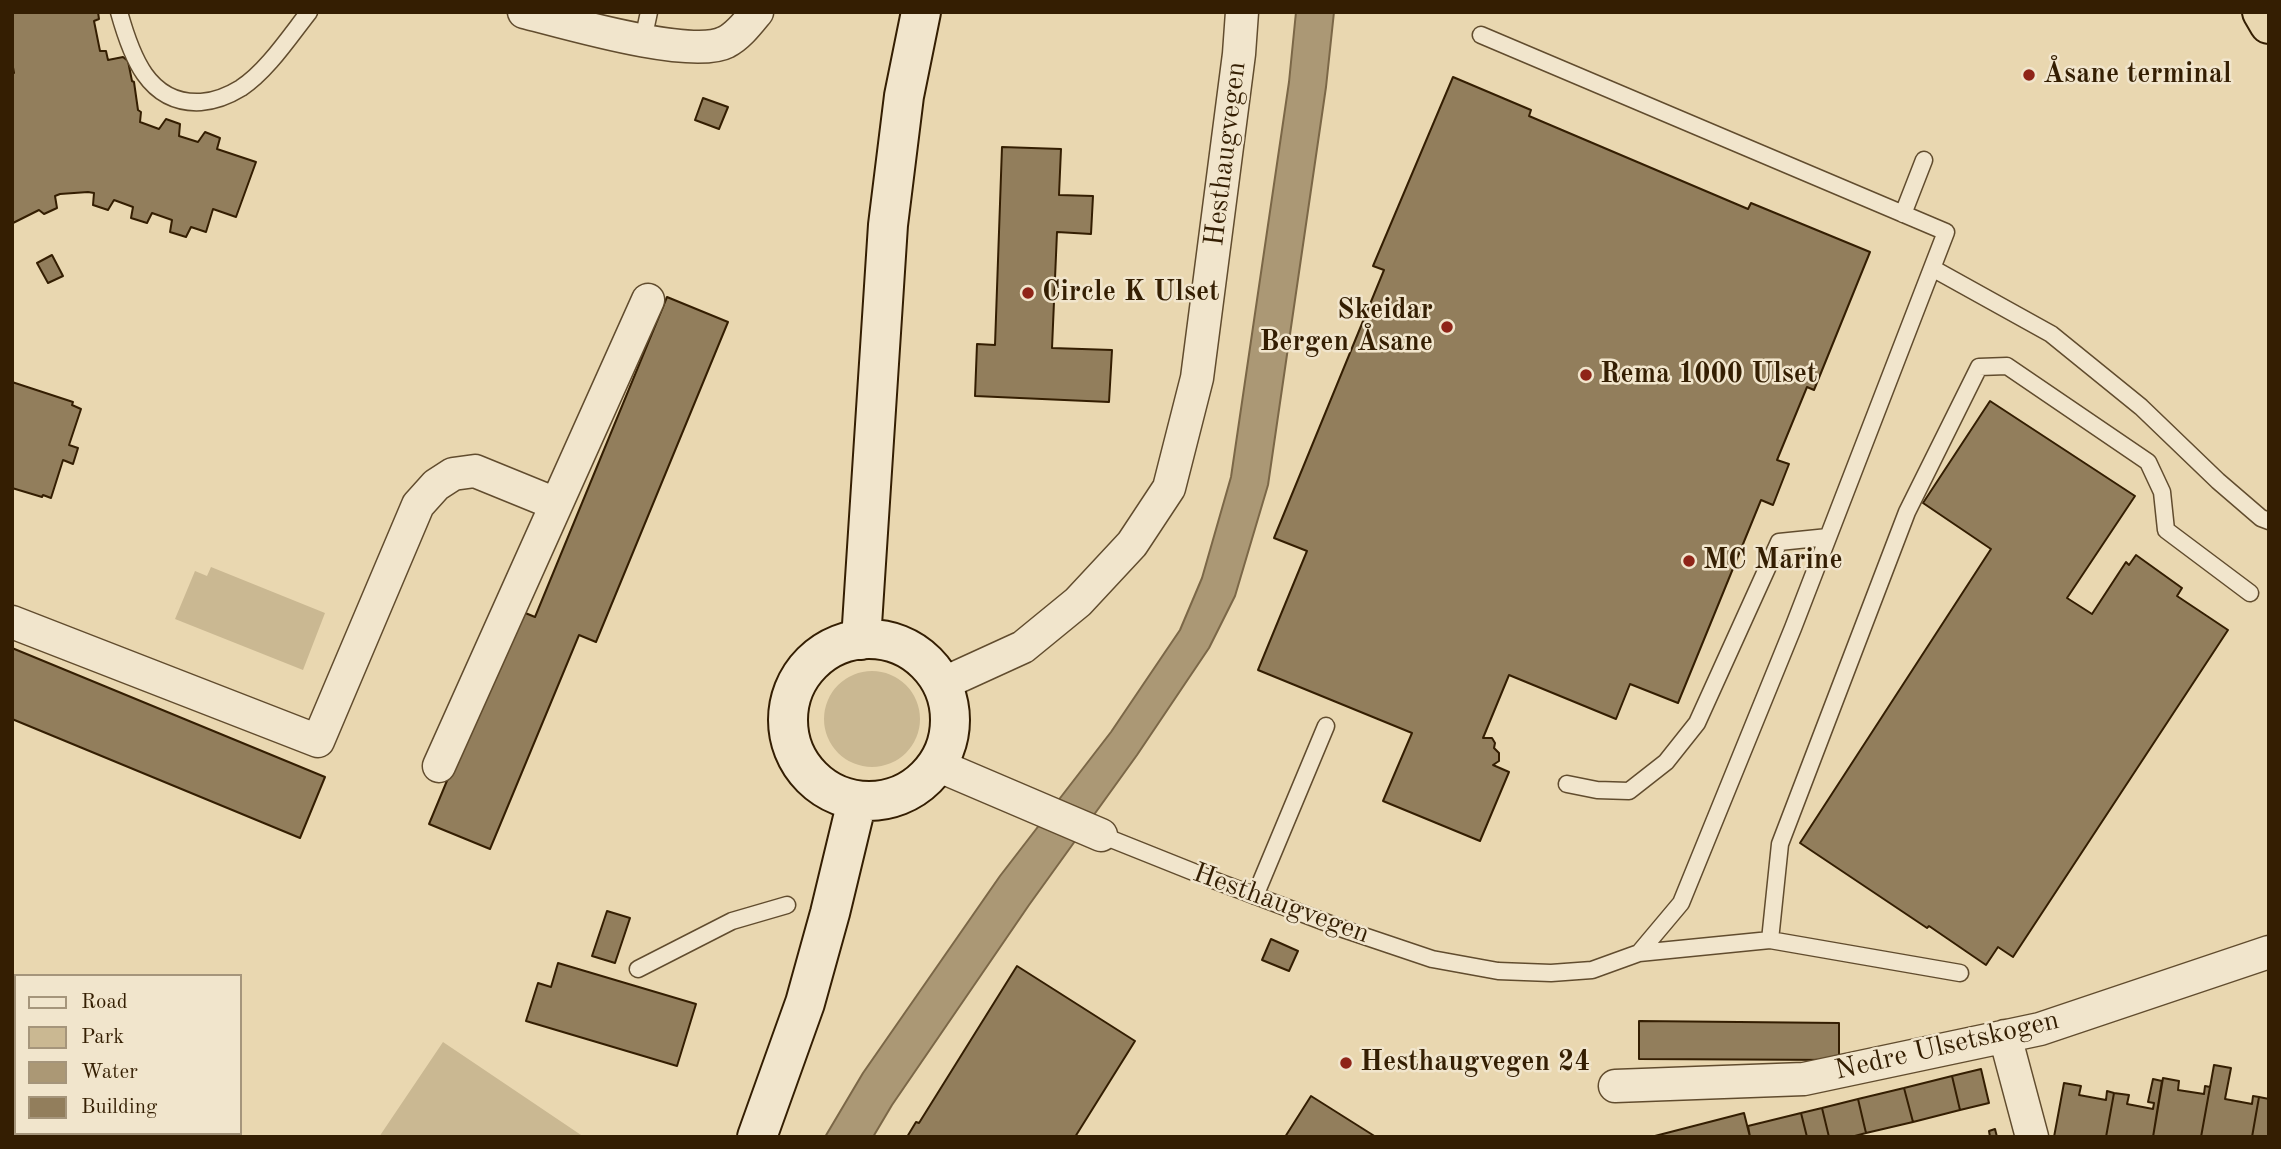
<!DOCTYPE html>
<html>
<head>
<meta charset="utf-8">
<style>
	body { margin:0 }
	#map { position:relative; width:2281px; height:1149px; overflow:hidden; background:#e9d7b0; font-family:"Old Standard TT",serif }
	canvas { display:block }
	.frame { position:absolute; inset:0; border:14px solid #341e02; pointer-events:none }
	.legend { position:absolute; left:14px; top:974px; width:228px; height:161px; box-sizing:border-box; background:#f1e5cc; border:2px solid #a5957b; margin:0; padding:9px 12px; list-style:none; font-size:21px; color:#341e02 }
	.legend li { display:flex; align-items:center; gap:14px; height:35px }
	.legend b { width:35px; border:2px solid #a5957b }
</style>
</head>
<body>
<div id="map">
<canvas width="2281" height="1149"></canvas>
<div class="frame"></div>
<ul class="legend">
<li><b style="height:9px;background:#f1e5cc"></b>Road</li>
<li><b style="height:19px;background:#cab892"></b>Park</li>
<li><b style="height:19px;background:#ab9875"></b>Water</li>
<li><b style="height:19px;background:#927e5c"></b>Building</li>
</ul>
</div>
<script>
const c = document.querySelector('canvas').getContext('2d');
c.lineJoin = 'round';
function fillPath(path, color) { c.fillStyle = color; c.fill(path, 'evenodd'); }
function stroke(path, color, width, dash) { c.strokeStyle = color; c.lineWidth = width; c.lineCap = dash ? 'butt' : 'round'; c.setLineDash(dash || []); c.stroke(path); }
function drawText(font, color, halo, rows, align = 'center') {
  c.font = font + ' "Old Standard TT",serif'; c.lineWidth = 5; c.setLineDash([]); c.textBaseline = 'middle'; c.strokeStyle = halo; c.fillStyle = color; for (const [text, x, y, turn = 0] of rows) {
    c.save(); c.translate(x, y); c.rotate((+turn || 0) * Math.PI / 180); c.textAlign = isNaN(turn) ? turn : align; if (halo) c.strokeText(text, 0, 0); c.fillText(text, 0, 0); c.restore();
  }
}
fillPath(new Path2D(`
	M211,567L325,613L303,670L175,619L195,571L207,576Z
	M824 719a48 48 0 1 1 96 0a48 48 0 1 1-96 0Z
	M443,1042L584,1137H379Z`), '#cab892');
const water = new Path2D(`
	M1296,12H1334L1326,87L1268,485L1235,596L1209,648L1137,755L1029,905L892,1105L873,1137H825L863,1073L1000,876L1111,732L1180,630L1202,578L1231,477L1289,82Z`);
fillPath(water, '#ab9875');
stroke(water, '#7b6747', 2);
const building = new Path2D(`
	M12,12H98L99,19L94,21L100,51H106L108,60L123,57L128,61L132,81L134,82L138,110L141,112L140,122L159,129L166,119L180,124L179,136L198,142L205,132L220,138L217,149L256,162L236,217L213,209L206,232L191,227L186,237L170,232L172,220L152,213L147,223L131,218L133,207L114,200L108,210L93,205L94,193L88,192L60,194L55,196L57,208L44,214L39,210L13,223L12,230V73H14L12,62Z
	M1453,77L1531,110L1529,116L1748,209L1751,203L1870,252L1814,390L1807,387L1777,460L1789,464L1773,505L1761,500L1678,703L1630,684L1616,719L1509,675L1483,738H1492L1495,743L1494,748L1499,753V761L1493,765L1509,772L1480,841L1383,801L1412,733L1258,670L1307,551L1274,538L1384,270L1373,266Z
	M703,98L728,107L719,129L695,120Z
	M1002,147L1061,149L1059,195L1093,196L1091,234L1057,232L1052,348L1112,350L1109,402L975,396L977,344L995,345Z
	M52,255L63,276L48,283L37,263Z
	M667,297L728,322L596,642L579,635L490,849L429,824L518,610L535,617Z
	M12,382L73,402L72,405L81,409L69,445L78,448L73,464L63,460L51,498L43,495L42,497L12,488Z
	M1990,401L2135,496L2067,598L2092,614L2126,562L2129,565L2136,555L2182,588L2177,596L2228,630L2013,957L1998,947L1986,965L1929,926L1927,928L1800,843L1991,549L1923,503Z
	M12,648L325,777L300,838L12,719Z
	M607,911L630,918L615,963L592,956Z
	M1271,939L1298,951L1289,971L1262,960Z
	M558,963L696,1004L677,1066L526,1021L538,983L551,987Z
	M1017,966L1135,1041L1075,1137H907L916,1122L919,1123Z
	M1639,1021L1839,1023V1060L1639,1059Z
	M2214,1065L2231,1068L2225,1099L2252,1104L2253,1096L2259,1097L2252,1137H2201Z
	M1981,1069L1989,1103L1960,1110L1952,1076Z
	M1952,1076L1960,1110L1913,1122L1904,1088Z
	M2163,1078L2179,1081L2178,1090L2204,1094L2205,1086L2210,1087L2201,1137H2153Z
	M2153,1079L2162,1081L2153,1137H2106L2114,1093L2129,1095L2127,1104L2153,1109L2154,1103L2148,1102Z
	M2064,1083L2081,1086L2079,1095L2106,1100L2107,1091L2114,1093L2106,1137H2054Z
	M1904,1088L1913,1122L1866,1133L1858,1099Z
	M1311,1096L1376,1137H1285Z
	M2259,1097L2269,1099V1137H2252Z
	M1858,1099L1866,1133L1851,1137H1829L1822,1108Z
	M1822,1108L1829,1137H1807L1801,1113Z
	M1744,1113L1750,1137H1651Z
	M1801,1113L1807,1137H1750L1748,1126Z
	M1995,1129L1997,1137H1990L1989,1131Z`);
fillPath(building, '#927e5c');
stroke(building, '#341e02', 2);
const service = new Path2D(`
	M119,12C131,55 148,105 201,102C216,101 228,96 241,88C267,71 290,36 309,12
	M1481,35L1946,232L1793,628L1681,903L1639,953
	M643,40L649,12
	M1903,214L1924,160
	M1932,268L2051,334L2141,407L2218,481L2261,518L2269,521
	M1567,784L1597,790L1629,791L1666,762L1697,723L1779,542L1828,537
	M1101,835L1216,881L1346,930L1432,959L1498,971L1551,973L1592,970L1639,953L1770,940L1960,973
	M1255,896L1326,726
	M1770,940L1780,844L1907,512L1979,367L2007,366L2148,462L2162,492L2166,530L2250,593
	M638,969L732,921L787,905`);
const minor = new Path2D(`
	M524,12C564,22 692,60 726,42C738,36 748,23 757,12
	M12,622L318,741L418,505L436,485L453,474L475,471L556,504
	M942,684L1023,647L1078,602L1132,544L1169,488L1197,378L1239,54L1242,12
	M937,765L1101,835
	M439,766L648,300
	M2005,1036L2032,1137
	M1615,1086L1804,1079L2040,1029L2269,952`);
const secondary = new Path2D(`
	M788 720a81 81 0 1 1 162 0a81 81 0 1 1-162 0Z
	M861,640L888,225L904,96L921,12
	M757,1137L805,1003L830,913L857,801`);
const motorway = new Path2D(`
	M2262,12L2269,24`);
stroke(service, '#614c2e', 19);
stroke(minor, '#614c2e', 35);
stroke(secondary, '#341e02', 42);
stroke(motorway, '#341e02', 42);
stroke(service, '#f1e5cc', 16);
stroke(minor, '#f1e5cc', 32);
stroke(secondary, '#f1e5cc', 38);
stroke(motorway, '#e9d7b0', 38);
for (const [x, y, r, color] of [
	[2029,75,7,"#8f2418"],
	[1028,293,7,"#8f2418"],
	[1447,327,7,"#8f2418"],
	[1586,375,7,"#8f2418"],
	[1689,561,7,"#8f2418"],
	[1346,1063,7,"#8f2418"]
]) { const dot = new Path2D(); dot.arc(x, y, r, 0, 2 * Math.PI); c.fillStyle = color; c.fill(dot); stroke(dot, '#f1e5cc', 2.5); }
drawText('bold 28px', '#341e02', '#f1e5cc', [
	["Åsane terminal",2043,75],
	["Circle K Ulset",1042,293],
	["Skeidar",1433,311,"right"],
	["Bergen Åsane",1433,343,"right"],
	["Rema 1000 Ulset",1600,375],
	["MC Marine",1703,561],
	["Hesthaugvegen 24",1360,1063]
], 'left');
drawText('28px', '#341e02', '#f1e5cc', [
	["Hesthaugvegen",1226,154,-83],
	["Hesthaugvegen",1281,904,20],
	["Nedre Ulsetskogen",1947,1046,-13]
]);
</script>
</body>
</html>
